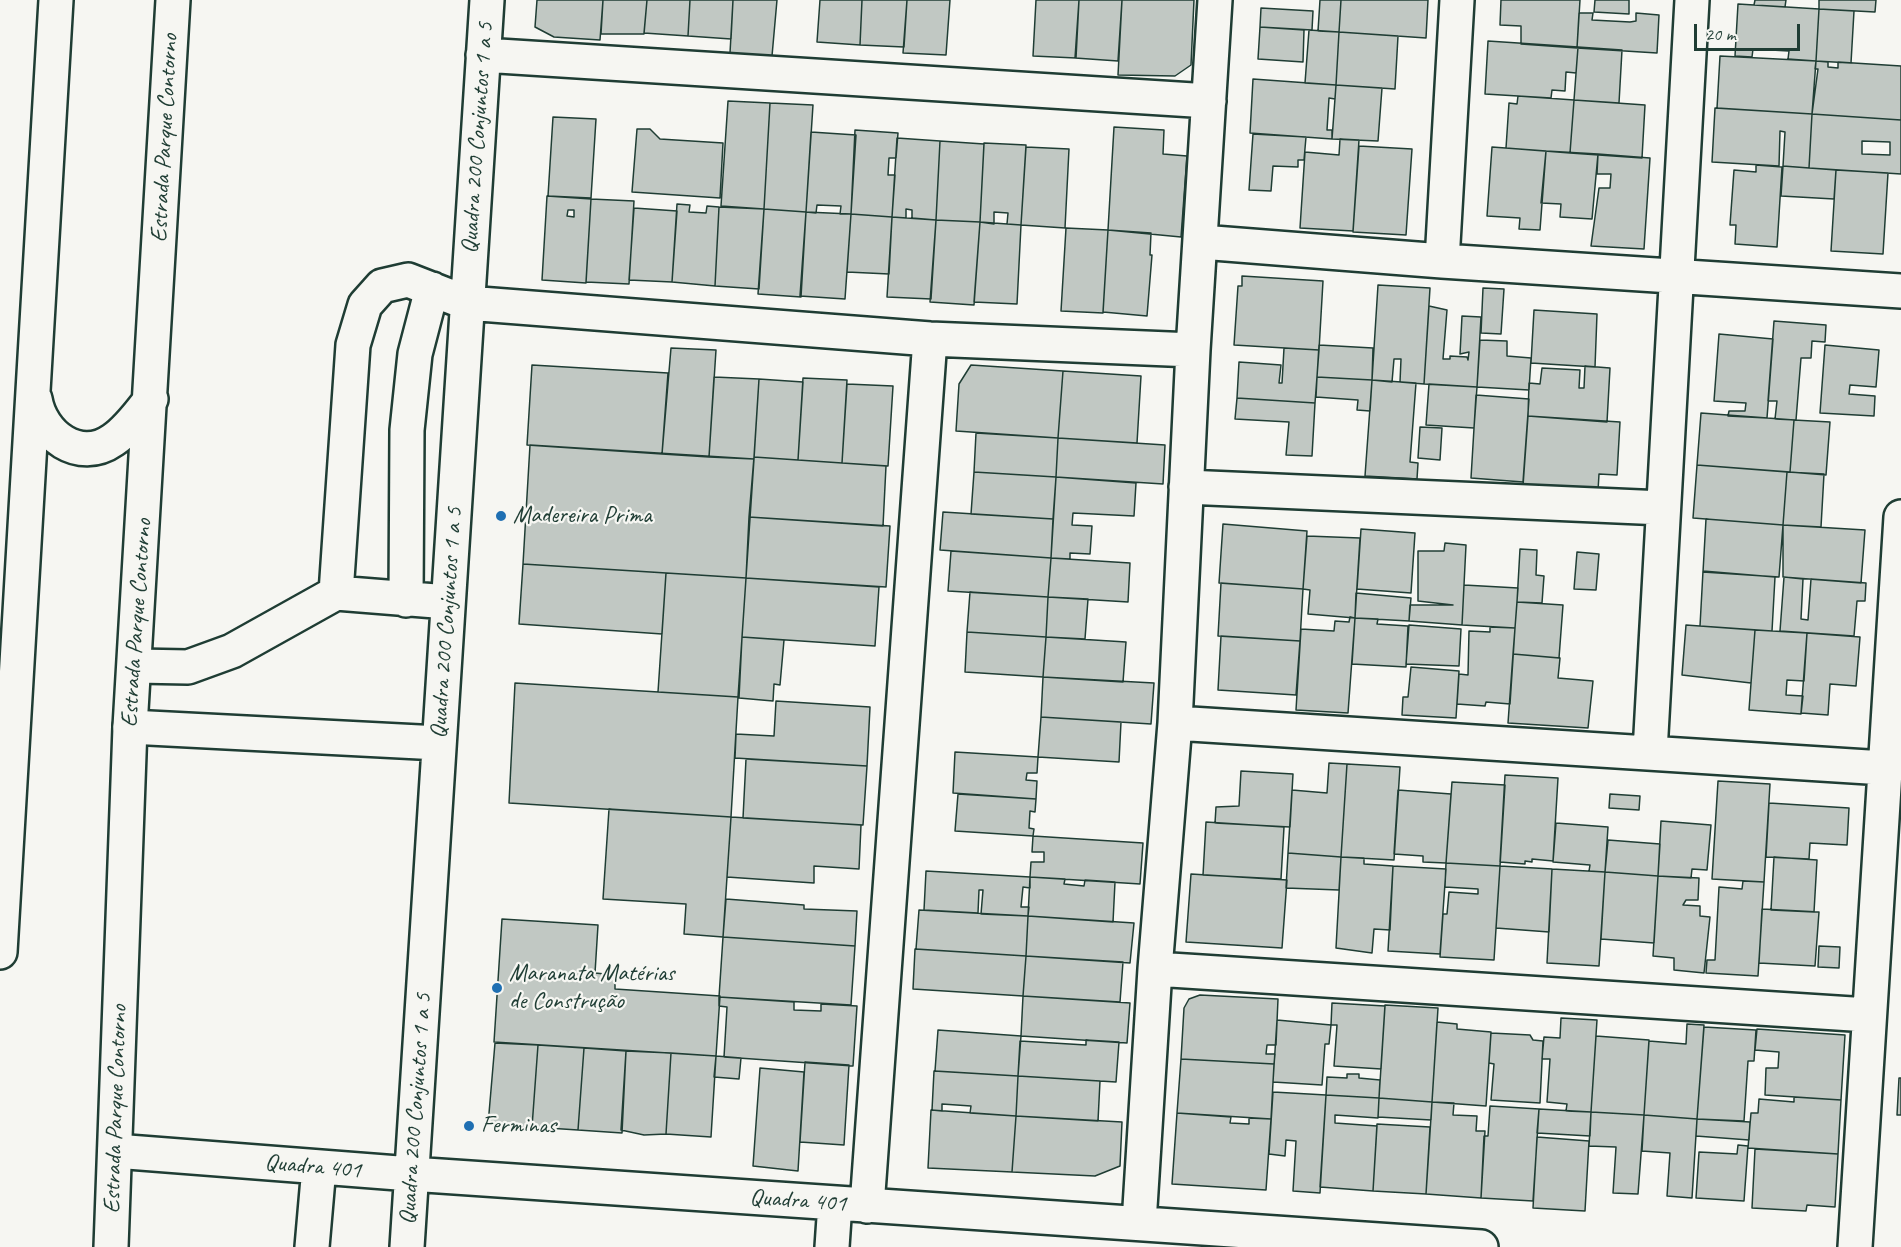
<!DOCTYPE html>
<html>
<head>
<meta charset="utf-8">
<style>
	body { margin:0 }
	#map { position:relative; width:1901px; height:1247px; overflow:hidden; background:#f6f6f2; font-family:Caveat,sans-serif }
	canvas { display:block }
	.scale { position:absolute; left:1694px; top:24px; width:106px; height:27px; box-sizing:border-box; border:3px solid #1f3d34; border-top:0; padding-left:8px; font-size:18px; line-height:21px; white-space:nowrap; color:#1f3d34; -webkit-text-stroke:4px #f6f6f2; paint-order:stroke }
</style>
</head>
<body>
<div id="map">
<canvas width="1901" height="1247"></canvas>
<div class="scale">20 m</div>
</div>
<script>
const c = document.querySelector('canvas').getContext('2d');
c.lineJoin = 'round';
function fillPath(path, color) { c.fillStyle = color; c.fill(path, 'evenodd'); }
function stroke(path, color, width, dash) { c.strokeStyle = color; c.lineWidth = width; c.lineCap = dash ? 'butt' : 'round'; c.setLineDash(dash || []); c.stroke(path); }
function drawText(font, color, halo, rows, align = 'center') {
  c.font = font + ' Caveat,sans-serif'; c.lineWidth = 4.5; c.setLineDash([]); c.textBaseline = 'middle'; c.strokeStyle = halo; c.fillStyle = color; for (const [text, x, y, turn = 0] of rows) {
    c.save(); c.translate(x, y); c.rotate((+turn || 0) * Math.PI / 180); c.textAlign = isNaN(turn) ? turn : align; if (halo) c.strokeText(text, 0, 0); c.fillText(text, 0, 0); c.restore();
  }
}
const building = new Path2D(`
	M537,0H603L600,40L554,37L535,27Z
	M603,0H647L644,34H601Z
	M647,0H690L688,36L644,33Z
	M690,0H733L731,39L688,36Z
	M733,0H777L772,56L730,53Z
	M820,0H862L860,45L817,42Z
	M862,0H907L904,47L860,45Z
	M907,0H950L946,55L903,53Z
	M1036,0H1079L1076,58L1033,56Z
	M1079,0H1122L1118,61L1075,58Z
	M1122,0H1194L1191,65L1175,76L1118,75Z
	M1320,0H1341L1339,32L1318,31Z
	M1341,0H1428L1426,38L1339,32Z
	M1501,0H1580L1577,48L1521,44V26L1500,25Z
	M1595,0H1629V14L1594,12Z
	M1755,0H1786L1785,7L1754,5Z
	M1819,0H1876L1875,12L1819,9Z
	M1738,4L1819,9L1816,61L1788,59L1789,51L1753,49L1752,57L1735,56Z
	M1261,8L1313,11L1312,30L1260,27Z
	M1819,9L1854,11L1851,63L1816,61Z
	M1579,13H1593L1592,20L1630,22L1636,21V13L1659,15L1657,53L1577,48Z
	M1260,27L1304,30L1303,62L1258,59Z
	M1309,30L1339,32L1336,85L1305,83Z
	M1339,32L1398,36L1395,89L1336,85Z
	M1488,41L1578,47L1576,73L1566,72L1565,91L1552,90L1551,98L1485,94Z
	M1578,47L1622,50L1619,103L1574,100Z
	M1720,56L1816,61L1812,114L1717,108Z
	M1816,61L1828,62V67L1838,68V62L1901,66V120L1812,114L1818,69H1815Z
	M1253,79L1336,85L1335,99L1329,98L1327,130H1332V139L1250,133Z
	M1336,85L1382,88L1378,141L1332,139Z
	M1518,96L1574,100L1570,153L1506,148L1509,103L1517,104Z
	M1574,100L1645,105L1642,158L1570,153Z
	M728,101L770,103L764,209L721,206Z
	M770,103L813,105L806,212L764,209Z
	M1715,108L1812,114L1809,168L1783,166L1785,132L1780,131L1779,166L1712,162Z
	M1812,114L1901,120V174L1809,168ZM1862,141L1890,142V155L1862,154Z
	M553,117L596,119L591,198L548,196Z
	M1114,127L1164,130L1163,154L1187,156L1181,237L1108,230Z
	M637,129H650L660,139L723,143L720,198L632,192Z
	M855,130L898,133L896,158H889L888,175H895L892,217L851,214Z
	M811,132L856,135L851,214H840L841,206L817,205L816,213L806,212Z
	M1253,134L1306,137L1304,160H1298V167L1273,166L1271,191L1249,190Z
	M897,138L940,141L936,220L912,218V210L906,209V218L892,217Z
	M1340,139L1359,140L1353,231L1300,228L1305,152L1339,155Z
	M940,141L984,144L980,222L936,220Z
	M984,143L1026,145L1021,225L1007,224L1008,213L994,212V224L980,222Z
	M1359,146L1412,149L1406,235L1353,232Z
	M1026,147L1069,149L1065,228L1021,225Z
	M1492,147L1546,151L1540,230L1519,229L1520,218L1487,216Z
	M1546,151L1598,154L1592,219L1560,217L1561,204L1541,203Z
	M1598,154L1650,158L1644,249L1591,246L1599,188H1610L1611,174H1597Z
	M1756,165L1782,167L1777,247L1735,244L1736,225H1730L1734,170L1756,172Z
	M1783,166L1836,170L1834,199L1781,196Z
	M1836,170L1888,173L1883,254L1831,251Z
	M547,196L591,199L586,283L542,280ZM568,210H574V217L567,216Z
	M591,199L634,201L629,284L586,282Z
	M677,204L690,205L689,212L706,213L707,206L719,207L715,286L672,282Z
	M719,207L764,209L759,289L715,286Z
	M634,208L677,211L672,282L629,280Z
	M764,209L806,212L801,297L758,294Z
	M806,212L851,214L845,299L800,296Z
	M851,214L892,217L889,274L847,272Z
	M892,217L936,220L931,299L887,297Z
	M936,220L980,222L974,305L930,302Z
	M980,222L1021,225L1017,304L974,302Z
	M1066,228L1108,230L1103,313L1061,311Z
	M1108,230L1151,233L1150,255H1152L1147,316L1103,312Z
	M1242,276L1323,281L1319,350L1234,345L1238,286H1242Z
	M1378,285L1430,288L1424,384L1400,382L1401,359H1394L1392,382L1372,380Z
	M1483,288L1504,289L1501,334L1481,333Z
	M1429,306L1447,310L1443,359H1450V356L1467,357L1468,360L1469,352L1460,354L1462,316L1481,317L1477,387L1424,384Z
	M1534,310L1597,314L1595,367L1531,363Z
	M1774,321L1826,325L1825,342L1812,341L1811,358H1801L1796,420L1775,419L1777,401H1768Z
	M1719,334L1773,339L1767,418L1728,416L1729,411H1745L1746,403L1714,401Z
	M1480,340L1507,341V356L1531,358L1529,390L1477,387Z
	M1319,345L1373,348L1372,380L1317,377Z
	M1825,345L1879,350L1876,387L1850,385L1849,394L1875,396L1874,416L1820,413Z
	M671,348L716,350L709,457L662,454Z
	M1284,348L1319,350L1315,403L1237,398L1239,362L1281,365L1279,383H1282Z
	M532,365L668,373L662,454L527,445Z
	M971,365L1063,371L1058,438L956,431L959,384Z
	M1585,366L1610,368L1607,422L1528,416L1529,383L1540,384L1542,368L1580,370L1579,388H1584Z
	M1063,371L1141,376L1137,443L1058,438Z
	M714,377L759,379L754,459L709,457Z
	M1317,377L1372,380L1370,411L1357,410L1358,400L1316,397Z
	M803,378L847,380L842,463L798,460Z
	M759,379L803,382L798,460L754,457Z
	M1372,380L1416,383L1410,462L1418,463L1417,479L1365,476Z
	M847,384L893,386L888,466L842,463Z
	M1429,384L1477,387L1474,428L1426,425Z
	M1476,395L1529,399L1523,482L1471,478Z
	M1237,398L1315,403L1312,456L1286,455L1289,422L1235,419Z
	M1701,413L1794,420L1790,472L1697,465Z
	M1528,416L1620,422L1617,475L1599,474L1598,491L1523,486Z
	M1794,420L1830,422L1826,475L1790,472Z
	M1420,427L1442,428L1440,460L1418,458Z
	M976,433L1058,438L1056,477L974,472Z
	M1058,438L1165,445L1163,484L1056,477Z
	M530,445L754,459L746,578L523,564Z
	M754,457L886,466L883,526L749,517Z
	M1697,465L1787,472L1783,525L1693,518Z
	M974,472L1056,477L1053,519L971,514Z
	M1787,472L1824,474L1821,527L1783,525Z
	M1056,477L1136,483L1134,516L1073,513L1072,525L1092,526L1090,554L1070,553V559L1051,558Z
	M943,512L1053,519L1051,558L940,550Z
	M749,517L890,526L886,587L746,578Z
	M1706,519L1783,525L1779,577L1703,572Z
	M1223,524L1307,531L1303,589L1219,583Z
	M1783,525L1865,530L1861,583L1783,577Z
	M1361,529L1415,533L1411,593L1357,589Z
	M1307,536L1360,538L1355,618L1308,614L1310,590L1303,589Z
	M1445,543L1466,545L1462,625L1409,621L1410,605H1453L1418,601V551H1444Z
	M1520,549L1537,550L1536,575L1544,576L1542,603L1517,602Z
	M951,551L1051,558L1048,597L948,591Z
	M1577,552L1599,554L1596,590L1574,589Z
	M1051,558L1130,563L1128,602L1048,597Z
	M523,564L666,573L662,634L519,624Z
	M1703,571L1775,577L1772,631L1700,626Z
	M666,573L746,578L738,697L658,692Z
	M1784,577L1803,579L1801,619L1808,620L1811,579L1866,583L1865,601H1857L1854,636L1780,631Z
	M746,578L879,587L875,646L742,637Z
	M1221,583L1303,589L1300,641L1218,636Z
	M1464,585L1518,588L1515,628L1462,625Z
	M970,592L1048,597L1046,637L967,632Z
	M1356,593L1411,598L1409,621L1355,618Z
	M1048,597L1088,599L1085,639L1046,637Z
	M1517,602L1563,605L1559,658L1513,654Z
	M1350,617L1355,618L1348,713L1296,710L1301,629L1334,631L1335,621L1349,622Z
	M1355,618L1378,619L1377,624L1408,626L1406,667L1352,664Z
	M1409,625L1461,629L1459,666L1406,664Z
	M1686,625L1755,630L1751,683L1682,675Z
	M1490,627L1515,628L1510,704L1486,702L1485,706L1457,704L1459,674L1468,675L1469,631L1490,632Z
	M1755,630L1807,633L1804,681L1787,680L1786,695L1803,696L1801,714L1749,710Z
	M967,632L1046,637L1043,677L965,672Z
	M1807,633L1860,637L1856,686L1830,684L1828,715L1801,713Z
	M1221,636L1300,641L1296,695L1218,690Z
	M742,637L784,640L780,685L774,684L773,701L739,698Z
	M1046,637L1126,642L1123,682L1043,677Z
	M1513,654L1560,658L1558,678L1593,681L1588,728L1508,723Z
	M1411,667L1459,671L1456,718L1402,715L1403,697H1408Z
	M1043,677L1154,683L1151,724L1041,717Z
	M515,683L738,697L731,817L509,803Z
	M776,701L870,707L867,766L735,758L736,734L774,736Z
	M1041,717L1121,722L1119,762L1038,757Z
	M955,752L1038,757L1037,773H1027L1026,780L1037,781L1036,799L953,793Z
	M746,759L867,766L863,825L743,818Z
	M1329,763L1347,764L1341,857L1288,853L1292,790L1327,793Z
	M1347,764L1400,767L1394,860L1341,857Z
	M1241,771L1293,774L1290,827L1215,823L1216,807L1239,806Z
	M1505,775L1558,778L1553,861L1532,859V862L1525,861V864L1500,862Z
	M1718,781L1770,784L1764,882L1712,879Z
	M1452,782L1505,785L1500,866L1446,863Z
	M1398,790L1451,794L1446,863L1423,862V856L1394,854Z
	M958,794L1036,799L1035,812L1030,811L1029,828L1034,829L1033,836L955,831Z
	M1610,794L1640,796L1639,810L1609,808Z
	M1769,803L1849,808L1847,845L1810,843L1809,859L1766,857Z
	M609,809L731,817L723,937L684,934L686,904L603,899Z
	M731,817L861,825L859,869L814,866V883L727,877Z
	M1661,821L1711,825L1707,870L1692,869L1691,878L1658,876Z
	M1206,822L1284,827L1281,879L1203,875Z
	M1556,823L1608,827L1605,872L1589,871L1590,865L1553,862Z
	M1033,836L1143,843L1140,884L1030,877L1031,862H1044V852H1032Z
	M1608,840L1660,844L1658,876L1605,872Z
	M1288,853L1341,857L1339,890L1286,888Z
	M1341,857L1364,858V864L1393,866L1390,930L1374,929L1372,953L1336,948Z
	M1774,857L1817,860L1814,912L1771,910Z
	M1446,863L1500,866L1494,960L1440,957L1443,914H1447L1449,892L1478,894V889L1445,887Z
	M1393,866L1446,869L1440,954L1388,951Z
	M1500,866L1552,869L1549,932L1496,928Z
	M1552,869L1605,872L1599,966L1547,963Z
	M926,871L1030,877V888L1023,887L1021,907H1029L1028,916L981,914L983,890H979L978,913L924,910Z
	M1605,872L1658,876L1654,943L1601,939Z
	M1191,874L1287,880L1282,948L1186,942Z
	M1658,876L1699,878L1698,900H1686L1683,905L1700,906V916L1710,917L1704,973L1674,970V958L1653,956Z
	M1030,877L1065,879L1064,884L1084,886L1085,880L1115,882L1113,922L1028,916Z
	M1743,881L1764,882L1758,976L1706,973L1707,960H1715L1719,887L1742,889Z
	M726,899L804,905V909L857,911L855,946L723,937Z
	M1762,909L1819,912L1815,966L1759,963Z
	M919,910L1028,916L1026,956L916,949Z
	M1028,916L1134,923L1130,963L1026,956Z
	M502,919L598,925L595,973L615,975V989L720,996L716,1056L494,1042Z
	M723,937L855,946L851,1005L719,997Z
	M1819,946L1840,947L1839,968L1818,967Z
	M915,949L1026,956L1023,996L913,989Z
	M1026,956L1123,962L1120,1002L1023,996Z
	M1200,995L1278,999L1276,1045H1267L1266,1054H1275L1274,1064L1181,1059L1184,1008L1189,999Z
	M1023,996L1130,1003L1127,1043L1021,1036Z
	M719,997L794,1002V1010L821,1011V1004L857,1006L853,1066L724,1057L727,1007L719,1006Z
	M1332,1003L1385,1006L1381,1069L1334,1066L1337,1025H1331Z
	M1385,1005L1438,1008L1432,1102L1379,1098Z
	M1561,1018L1597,1020L1591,1112L1566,1111L1567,1104L1547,1102L1550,1059H1542L1544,1037L1560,1038Z
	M1277,1020L1331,1025L1329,1044H1325L1322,1085L1273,1082Z
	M1437,1022L1457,1024V1029L1491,1032L1486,1106L1432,1102Z
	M1687,1024L1704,1025L1697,1119L1644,1115L1649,1041L1686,1044Z
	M1704,1027L1756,1030L1754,1061H1748L1744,1121L1697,1119Z
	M1757,1029L1845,1035L1841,1100L1765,1095L1766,1068H1778L1779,1052L1755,1050Z
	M938,1030L1021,1036L1018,1076L935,1071Z
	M1491,1033L1530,1035L1533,1040L1543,1041L1540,1103L1491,1100L1494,1064L1489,1063Z
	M1596,1036L1649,1040L1644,1115L1591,1112Z
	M1086,1040L1119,1042L1116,1082L1018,1076L1020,1041L1086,1045Z
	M495,1043L538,1045L532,1127L488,1125Z
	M538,1045L584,1048L578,1130L532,1127Z
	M584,1048L626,1051L622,1133L578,1130Z
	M626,1051L671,1053L666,1134L644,1135L621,1130Z
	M671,1053L716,1056L711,1137L666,1134Z
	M716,1056L741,1058L739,1079L714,1077Z
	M1181,1059L1274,1064L1271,1119L1177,1113Z
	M805,1062L849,1065L844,1145L800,1142Z
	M760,1068L804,1072L798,1171L753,1166Z
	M934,1071L1018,1076L1016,1116L970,1113L971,1106L942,1104V1111L932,1110Z
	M1347,1074H1359V1078L1380,1080L1379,1098L1326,1095L1327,1077L1347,1078Z
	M1018,1076L1100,1081L1098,1121L1016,1116Z
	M1899,1078H1901V1115H1897Z
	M1273,1092L1326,1095L1320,1193L1293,1191L1296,1141L1286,1140L1285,1156L1269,1154Z
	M1326,1095L1379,1098L1378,1118L1335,1115V1123L1377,1126L1373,1191L1320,1187Z
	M1794,1097L1841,1100L1838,1154L1748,1148L1751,1113H1758L1759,1099L1794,1102Z
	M1379,1098L1432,1102L1431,1120L1378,1117Z
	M1432,1102L1454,1103L1453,1115L1477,1116L1476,1131H1485L1481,1198L1426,1194Z
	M1490,1106L1539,1109L1533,1201L1481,1198L1484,1136H1488Z
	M1539,1109L1591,1112L1590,1136L1537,1133Z
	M931,1110L1016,1116L1012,1172L928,1168Z
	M1591,1112L1644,1115L1638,1194L1613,1193L1616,1147L1589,1146Z
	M1177,1113L1231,1117L1230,1123L1249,1124V1118L1271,1119L1266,1190L1172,1184Z
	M1644,1115L1697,1119L1692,1198L1667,1196L1670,1153L1642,1151Z
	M1016,1116L1122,1122L1120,1166L1095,1176L1012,1172Z
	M1697,1119L1750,1122L1749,1140L1696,1136Z
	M1377,1124L1430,1127L1426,1194L1373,1191Z
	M1537,1137L1589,1141L1585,1211L1533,1208Z
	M1738,1145L1748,1146L1744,1201L1696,1198L1699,1152L1737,1154Z
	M1755,1149L1838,1154L1835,1207L1807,1205L1806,1211L1752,1208Z`);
fillPath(building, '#c1c8c3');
stroke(building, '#1f3d34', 1.5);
const minor = new Path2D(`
	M483,55L1209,101
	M1201,242L1442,261L1901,291
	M1442,261L1457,0
	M1186,487L1663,508
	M406,600L407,430L415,354L432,289
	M448,602L336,593L353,345L365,305L382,286L408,280L467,303L930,339L1193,350
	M136,666L188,667L232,651L336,593
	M1175,723L1884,768
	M130,727L439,743
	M1650,752L1692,0
	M1155,969L1868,1015
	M115,1151L411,1174L1481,1247
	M867,1206L930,339
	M1139,1223L1155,969L1175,723L1193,350L1215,0
	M312,1247L319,1167
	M407,1247L487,0
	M832,1247L835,1203
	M1855,1247L1901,517`);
const highway = new Path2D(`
	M35,399C41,435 79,464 113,440C128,430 140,413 151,399
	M0,952L56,0
	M111,1247L130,727L173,0`);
stroke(minor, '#1f3d34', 38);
stroke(highway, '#1f3d34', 38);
stroke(minor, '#f6f6f2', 33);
stroke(highway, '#f6f6f2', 33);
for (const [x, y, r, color] of [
	[501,516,6,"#1f6fb2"],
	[497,988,6,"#1f6fb2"],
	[469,1126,6,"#1f6fb2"]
]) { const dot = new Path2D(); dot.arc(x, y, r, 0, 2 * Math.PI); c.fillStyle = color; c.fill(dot); stroke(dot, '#f6f6f2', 2); }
drawText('24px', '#1f3d34', '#f6f6f2', [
	["Estrada Parque Contorno",165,138,-87],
	["Quadra 200 Conjuntos 1 a 5",478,138,-86],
	["Estrada Parque Contorno",137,623,-86],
	["Quadra 200 Conjuntos 1 a 5",447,623,-86],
	["Estrada Parque Contorno",116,1109,-88],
	["Quadra 200 Conjuntos 1 a 5",416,1109,-86],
	["Quadra 401",313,1167,5],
	["Quadra 401",798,1201,4]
]);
drawText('24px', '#1f3d34', '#f6f6f2', [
	["Madereira Prima",513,516],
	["Maranata Matérias",509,974],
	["de Construção",509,1002],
	["Ferminas",481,1126]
], 'left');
</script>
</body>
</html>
